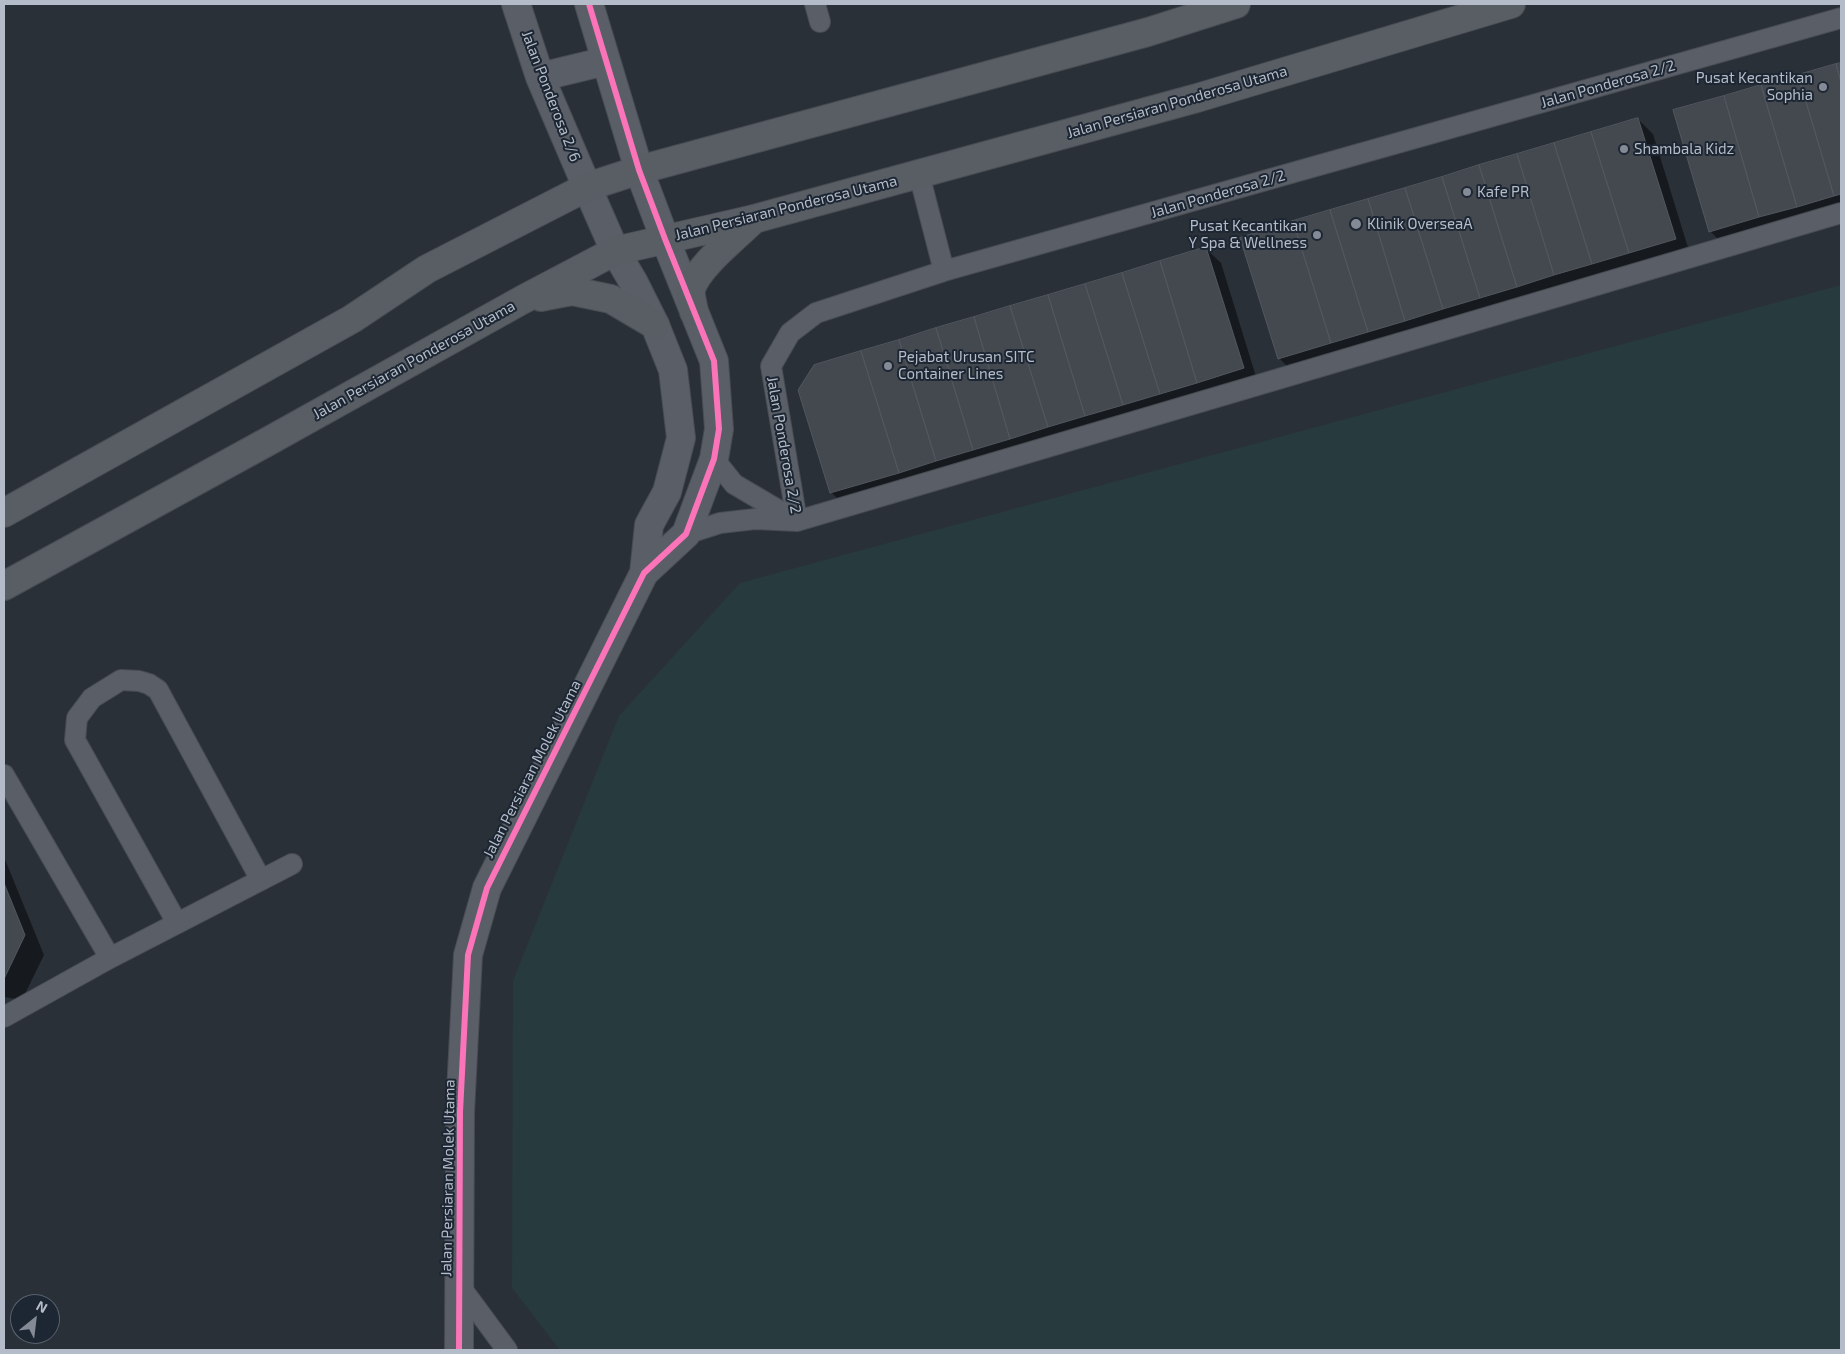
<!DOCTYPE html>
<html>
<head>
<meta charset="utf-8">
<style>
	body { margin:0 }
	#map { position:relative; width:1845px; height:1354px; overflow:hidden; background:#2a3038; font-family:"Exo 2",sans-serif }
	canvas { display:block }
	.frame { position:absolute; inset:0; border:5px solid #b4bcc9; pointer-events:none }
	.north { position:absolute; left:10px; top:1294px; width:50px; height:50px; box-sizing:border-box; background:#1d2633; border:1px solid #59626f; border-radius:50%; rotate:29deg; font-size:14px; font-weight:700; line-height:20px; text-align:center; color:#b4bcc9 }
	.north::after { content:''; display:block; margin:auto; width:18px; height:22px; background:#848b96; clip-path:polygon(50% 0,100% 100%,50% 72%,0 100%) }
</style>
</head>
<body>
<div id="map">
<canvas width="1845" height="1354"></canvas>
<div class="frame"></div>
<div class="north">N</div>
</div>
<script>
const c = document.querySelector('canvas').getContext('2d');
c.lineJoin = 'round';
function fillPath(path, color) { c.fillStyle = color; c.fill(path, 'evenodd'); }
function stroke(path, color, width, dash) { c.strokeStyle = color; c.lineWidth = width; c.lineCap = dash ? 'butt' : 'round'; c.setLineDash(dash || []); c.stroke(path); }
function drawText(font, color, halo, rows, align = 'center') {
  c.font = font + ' "Exo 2",sans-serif'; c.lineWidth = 4; c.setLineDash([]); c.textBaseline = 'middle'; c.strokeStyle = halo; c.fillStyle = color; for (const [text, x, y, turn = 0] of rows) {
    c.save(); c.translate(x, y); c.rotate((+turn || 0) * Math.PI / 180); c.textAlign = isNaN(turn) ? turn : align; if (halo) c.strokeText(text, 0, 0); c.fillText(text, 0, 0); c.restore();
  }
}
fillPath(new Path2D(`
	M1841,285V1350H560L512,1288L513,981L619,716L740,583Z`), '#273a3e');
fillPath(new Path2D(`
	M1841,64V213L1725,246L1710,231L1675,111Z
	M1638,119L1653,134L1690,254L1294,373L1279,358Z
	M1206,249L1221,263L1258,383L846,507L831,492Z
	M4,857L44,955L22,1000L4,997Z`), '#0007');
const building = new Path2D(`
	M1841,63V82L1836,64Z
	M1836,64L1841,82V194L1834,196L1798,75Z
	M1798,75L1834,196L1797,207L1761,85Z
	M1761,85L1797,207L1759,217L1724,96Z
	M1724,96L1759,217L1709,232L1673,110Z
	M1638,118L1676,239L1629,253L1591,132Z
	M1591,132L1629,253L1592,264L1554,143Z
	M1554,143L1592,264L1554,275L1517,154Z
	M1517,154L1554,275L1517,287L1479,165Z
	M1479,165L1517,287L1480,298L1442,177Z
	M1442,177L1480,298L1443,309L1405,188Z
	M1405,188L1443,309L1405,321L1368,199Z
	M1368,199L1405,321L1368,332L1330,210Z
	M1330,210L1368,332L1331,343L1293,221Z
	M1293,221L1331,343L1278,359L1240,238Z
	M1206,247L1244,368L1197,383L1160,261Z
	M1160,261L1197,383L1160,394L1122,273Z
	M1122,273L1160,394L1123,405L1085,284Z
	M1085,284L1123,405L1085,416L1048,295Z
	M1048,295L1085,416L1048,427L1010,306Z
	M1010,306L1048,427L1010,439L974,317Z
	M974,317L1010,439L973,450L936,328Z
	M936,328L973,450L936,461L899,340Z
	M899,340L936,461L899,473L861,351Z
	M861,351L899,473L830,493L798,390L814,365Z
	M4,883L25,935L4,979Z`);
fillPath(building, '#444950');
stroke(building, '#52575f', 1);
const lane = new Path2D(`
	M815,4L820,22
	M919,174L944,271
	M714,459L734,484L795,520
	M797,521L771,366L790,333L816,313L944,271L1841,18
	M686,534L720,523L755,519L797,521L1841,213
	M4,775L110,958
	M177,923L75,740L77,718L92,698L121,680L139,681L149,684L158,690L261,880
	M4,1017L110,958L292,864
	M459,1285L507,1350`);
const street = new Path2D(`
	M516,4L540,77L587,187L615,251L634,283L655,325L673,370L681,438L667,492L649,525L644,573
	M540,77L606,61
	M459,1350L460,1112L468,955L487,888L644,573L686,534L714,459L719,429L714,361L665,239L639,170L589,4`);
const secondary = new Path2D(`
	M541,297L572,291L611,299L655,325
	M694,312C693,305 690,295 691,289C698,266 737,236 754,219
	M4,513L352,319L427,269L587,187L639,170L1148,32L1236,4
	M4,586L267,442L522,300L615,251L754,219L1197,98L1511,4`);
stroke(lane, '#484c53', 22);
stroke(street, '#484c53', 30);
stroke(secondary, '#484c53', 30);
stroke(lane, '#5a5e66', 20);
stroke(street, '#5a5e66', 28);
stroke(secondary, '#595d64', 28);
stroke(new Path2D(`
	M459,1350L460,1112L468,955L487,888L644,573L686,534L714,459L719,429L714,361L665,239L639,170L589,4`), '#fb73b8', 6);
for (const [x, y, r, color] of [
	[1823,87,5,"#848b96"],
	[1624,149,5,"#848b96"],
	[1467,192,5,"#848b96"],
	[1356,224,6,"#848b96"],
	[1317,235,5,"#848b96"],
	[888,366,5,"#848b96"]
]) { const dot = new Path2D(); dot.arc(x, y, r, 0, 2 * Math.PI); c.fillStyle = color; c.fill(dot); stroke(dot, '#1d2633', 2); }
drawText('15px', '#b4bcc9', '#1d2633', [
	["Pusat Kecantikan",1813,78,"right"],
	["Sophia",1813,95,"right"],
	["Shambala Kidz",1634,149],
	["Kafe PR",1477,192],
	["Klinik OverseaA",1367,224],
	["Pusat Kecantikan",1307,226,"right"],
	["Y Spa & Wellness",1307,243,"right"],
	["Pejabat Urusan SITC",898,357],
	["Container Lines",898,374]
], 'left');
drawText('15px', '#b4bcc9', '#1d2633', [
	["Jalan Ponderosa 2/2",1608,84,-16],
	["Jalan Ponderosa 2/6",551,96,69],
	["Jalan Persiaran Ponderosa Utama",1177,102,-16],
	["Jalan Ponderosa 2/2",1218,194,-16],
	["Jalan Persiaran Ponderosa Utama",786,208,-14],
	["Jalan Persiaran Ponderosa Utama",414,360,-29],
	["Jalan Ponderosa 2/2",784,445,80],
	["Jalan Persiaran Molek Utama",532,769,-63],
	["Jalan Persiaran Molek Utama",448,1178,-89]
]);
</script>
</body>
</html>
